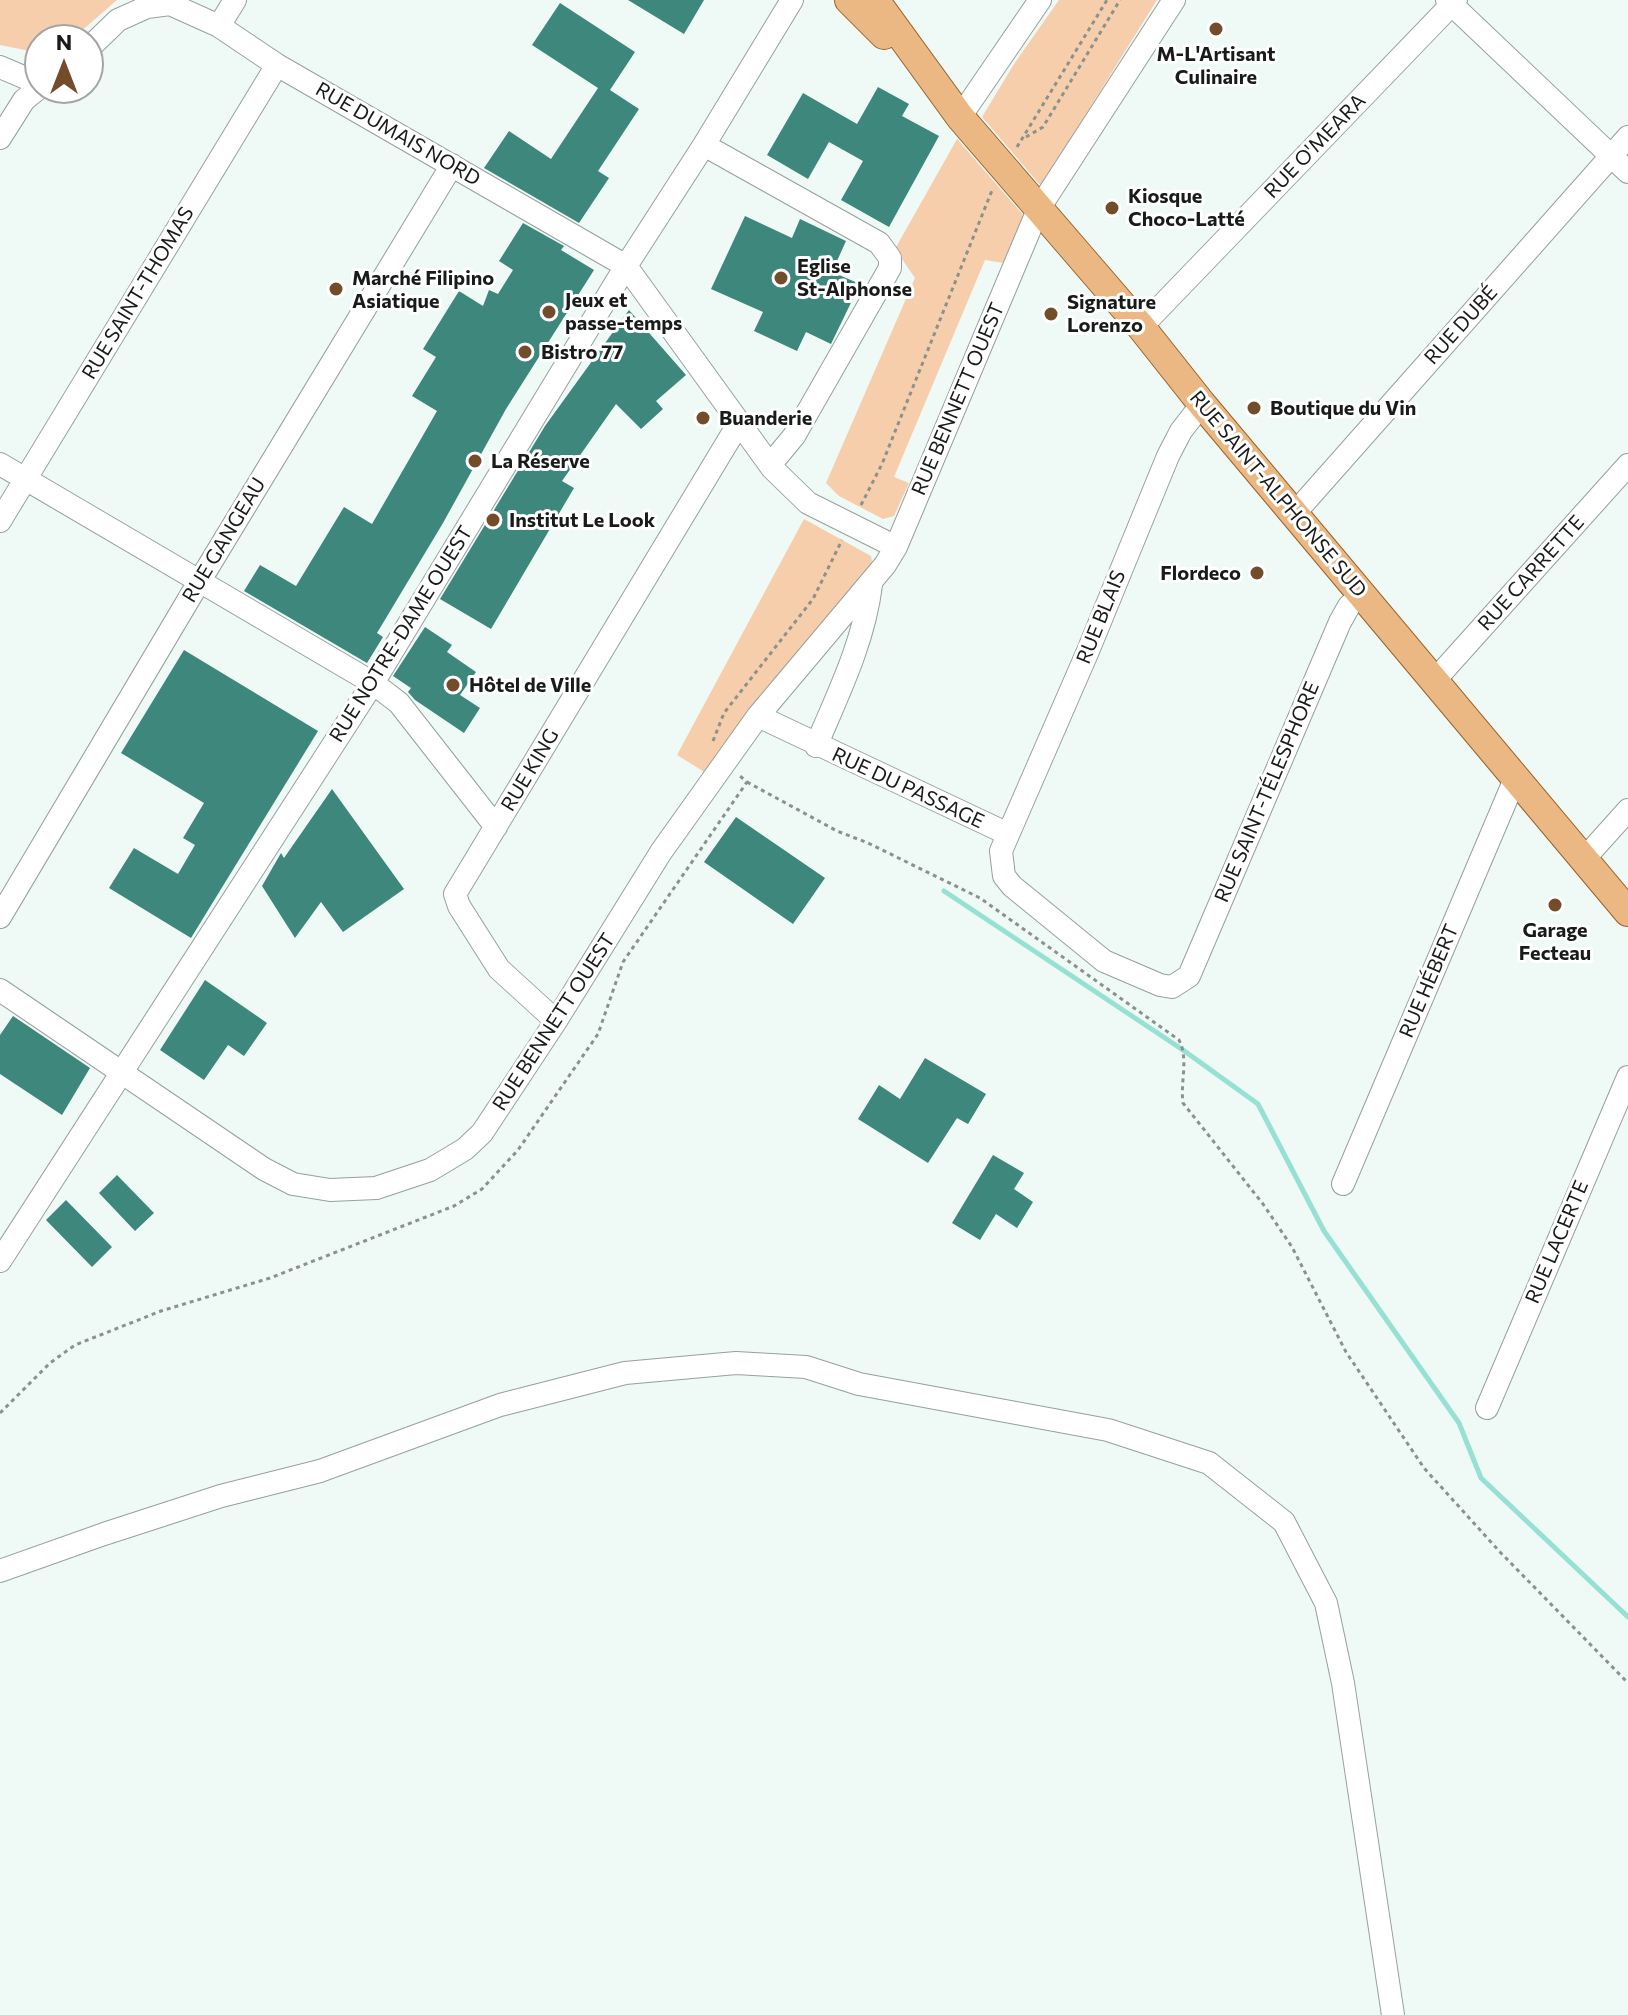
<!DOCTYPE html>
<html>
<head>
<meta charset="utf-8">
<style>
	body { margin:0 }
	#map { position:relative; width:1628px; height:2015px; overflow:hidden; background:#eff9f6; font-family:Commissioner,sans-serif }
	canvas { display:block }
	.north { position:absolute; left:24px; top:24px; width:80px; height:80px; box-sizing:border-box; background:#fff; border:2px solid #a3a4a3; border-radius:50%; rotate:0deg; font-size:22px; font-weight:700; line-height:32px; text-align:center; color:#181b1a }
	.north::after { content:''; display:block; margin:auto; width:28px; height:36px; background:#734d2a; clip-path:polygon(50% 0,100% 100%,50% 72%,0 100%) }
</style>
</head>
<body>
<div id="map">
<canvas width="1628" height="2015"></canvas>
<div class="north">N</div>
</div>
<script>
const c = document.querySelector('canvas').getContext('2d');
c.lineJoin = 'round';
function fillPath(path, color) { c.fillStyle = color; c.fill(path, 'evenodd'); }
function stroke(path, color, width, dash) { c.strokeStyle = color; c.lineWidth = width; c.lineCap = dash ? 'butt' : 'round'; c.setLineDash(dash || []); c.stroke(path); }
function drawText(font, color, halo, rows, align = 'center') {
  c.font = font + ' Commissioner,sans-serif'; c.lineWidth = 6; c.setLineDash([]); c.textBaseline = 'middle'; c.strokeStyle = halo; c.fillStyle = color; for (const [text, x, y, turn = 0] of rows) {
    c.save(); c.translate(x, y); c.rotate((+turn || 0) * Math.PI / 180); c.textAlign = isNaN(turn) ? turn : align; if (halo) c.strokeText(text, 0, 0); c.fillText(text, 0, 0); c.restore();
  }
}
fillPath(new Path2D(`
	M0,0H117L71,40H40V53L0,45Z
	M1059,0H1157L1041,186L982,117L1014,64Z
	M957,139L1024,216L1003,263L985,260L894,477L909,483L894,516L883,519L839,496L826,483L915,278L895,249Z
	M804,519L871,556L873,567L706,773L677,755Z`), '#f7ceab');
stroke(new Path2D(`
	M944,891L1183,1050L1258,1104L1324,1231L1459,1423L1481,1478L1628,1617`), '#97e1d4', 5);
fillPath(new Path2D(`
	M628,0H704L684,34Z
	M560,3L635,52L610,90L639,109L598,171L609,178L579,223L484,168L509,131L551,159L598,88L532,45Z
	M878,87L909,104L902,116L939,136L889,227L841,200L863,161L829,142L808,179L767,155L803,93L857,124Z
	M745,216L792,238L800,219L846,241L832,272L860,284L831,344L806,332L797,351L754,331L763,312L711,289Z
	M523,223L564,246L561,250L594,270L506,409L443,523L377,633L383,637L367,663L244,591L260,565L296,586L344,507L372,524L437,411L412,396L436,357L423,349L459,291L483,306L489,290L498,294L513,270L499,261Z
	M629,310L686,375L656,401L663,409L641,429L616,404L562,481L574,488L491,629L440,599L545,426Z
	M425,627L452,645L447,652L476,672L460,695L480,708L464,733L415,700L408,692L411,688L393,676Z
	M184,650L318,731L191,938L109,888L134,848L178,874L195,845L183,838L204,803L121,753Z
	M332,789L404,889L343,932L321,902L295,938L262,886L281,853L284,858Z
	M736,817L825,878L793,924L704,862Z
	M205,980L267,1023L244,1056L228,1045L204,1080L160,1050Z
	M13,1016L90,1068L62,1115L0,1074V1035Z
	M925,1058L986,1094L968,1124L957,1118L928,1163L858,1119L879,1085L900,1099Z
	M993,1155L1024,1173L1014,1189L1033,1202L1017,1228L996,1214L980,1240L952,1223Z
	M117,1175L154,1213L135,1231L99,1193Z
	M66,1200L112,1247L92,1267L46,1220Z`), '#3d877c');
const minor = new Path2D(`
	M1447,0L1628,172
	M219,26L235,0
	M88,49L118,20L147,7L170,4L219,26L277,65L626,266L772,468L808,503L896,547
	M0,67L40,84
	M960,117L1040,0
	M0,138L24,100L40,87
	M704,145L879,243L890,258V268L794,436L770,465
	M1141,327L1456,0
	M1202,404L1181,431L1168,456L1088,651L1001,851L1004,876L1012,886L1104,961L1160,985L1172,987L1189,976L1340,622L1349,606L1362,594
	M0,464L373,683L399,703L496,827
	M1294,514L1628,137
	M0,521L277,65
	M1434,681L1628,465
	M758,716L1008,834
	M816,746C838,694 864,642 871,585
	M1584,859L1628,810
	M0,917L199,582L452,165
	M0,990L264,1169L293,1184L330,1190L376,1188L430,1170L465,1149L482,1133L556,1021L661,852L758,716L885,565L896,547L1038,210L1174,0
	M556,1021L499,969L459,906L455,894L739,423
	M1343,1184L1515,779
	M0,1261L373,683L626,266L704,145L792,0
	M1487,1408L1628,1077
	M0,1571L104,1534L221,1496L320,1471L500,1405L625,1373L736,1363L806,1367L859,1384L1108,1430L1209,1463L1284,1522L1326,1603L1343,1683L1393,2015`);
const major = new Path2D(`
	M849,0L884,35
	M875,0L960,117L1141,327L1202,404L1628,912`);
stroke(minor, '#97a09e', 24);
stroke(major, '#996229', 30);
stroke(new Path2D(`
	M1026,137L1043,127L1120,0
	M1017,147L1107,0
	M861,505L882,464L993,188
	M713,741L724,713L813,599L842,540
	M747,782L837,831L868,843L980,898L1179,1040C1189,1060 1180,1081 1183,1103L1263,1204L1292,1247L1346,1352L1424,1468L1500,1552L1628,1683
	M0,1413L50,1363L75,1345L161,1311L270,1278L454,1206L482,1189L518,1150L598,1034L623,962L747,782L740,776`), '#8a918e', 3, [4, 4]);
stroke(minor, '#fff', 22);
stroke(major, '#ebb883', 28);
for (const [x, y, r, color] of [
	[1216,29,8,"#734d2a"],
	[1112,208,8,"#734d2a"],
	[781,278,8,"#734d2a"],
	[336,289,8,"#734d2a"],
	[549,312,8,"#734d2a"],
	[1051,314,8,"#734d2a"],
	[525,352,8,"#734d2a"],
	[1254,408,8,"#734d2a"],
	[703,418,8,"#734d2a"],
	[475,461,8,"#734d2a"],
	[493,520,8,"#734d2a"],
	[1257,573,8,"#734d2a"],
	[453,685,8,"#734d2a"],
	[1555,905,8,"#734d2a"]
]) { const dot = new Path2D(); dot.arc(x, y, r, 0, 2 * Math.PI); c.fillStyle = color; c.fill(dot); stroke(dot, '#fff', 3); }
drawText('bold 20px', '#181b1a', '#fff', [
	["M-L'Artisant",1216,54,"center"],
	["Culinaire",1216,77,"center"],
	["Kiosque",1128,196],
	["Choco-Latté",1128,219],
	["Eglise",797,266],
	["St-Alphonse",797,289],
	["Marché Filipino",352,278],
	["Asiatique",352,301],
	["Jeux et",565,300],
	["passe-temps",565,323],
	["Signature",1067,302],
	["Lorenzo",1067,325],
	["Bistro 77",541,352],
	["Boutique du Vin",1270,408],
	["Buanderie",719,418],
	["La Réserve",491,461],
	["Institut Le Look",509,520],
	["Flordeco",1241,573,"right"],
	["Hôtel de Ville",469,685],
	["Garage",1555,930,"center"],
	["Fecteau",1555,953,"center"]
], 'left');
drawText('20px', '#181b1a', '#fff', [
	["RUE DUMAIS NORD",398,134,30],
	["RUE O'MEARA",1315,146,-46],
	["RUE SAINT-THOMAS",138,293,-59],
	["RUE DUBÉ",1461,325,-48],
	["RUE BENNETT OUEST",958,399,-67],
	["RUE SAINT-ALPHONSE SUD",1278,494,50],
	["RUE GANGEAU",224,540,-59],
	["RUE CARRETTE",1531,573,-48],
	["RUE BLAIS",1101,617,-68],
	["RUE NOTRE-DAME OUEST",401,634,-58],
	["RUE KING",530,770,-59],
	["RUE DU PASSAGE",908,788,25],
	["RUE SAINT-TÉLESPHORE",1267,792,-67],
	["RUE HÉBERT",1429,981,-67],
	["RUE BENNETT OUEST",554,1022,-57],
	["RUE LACERTE",1557,1242,-67]
]);
</script>
</body>
</html>
